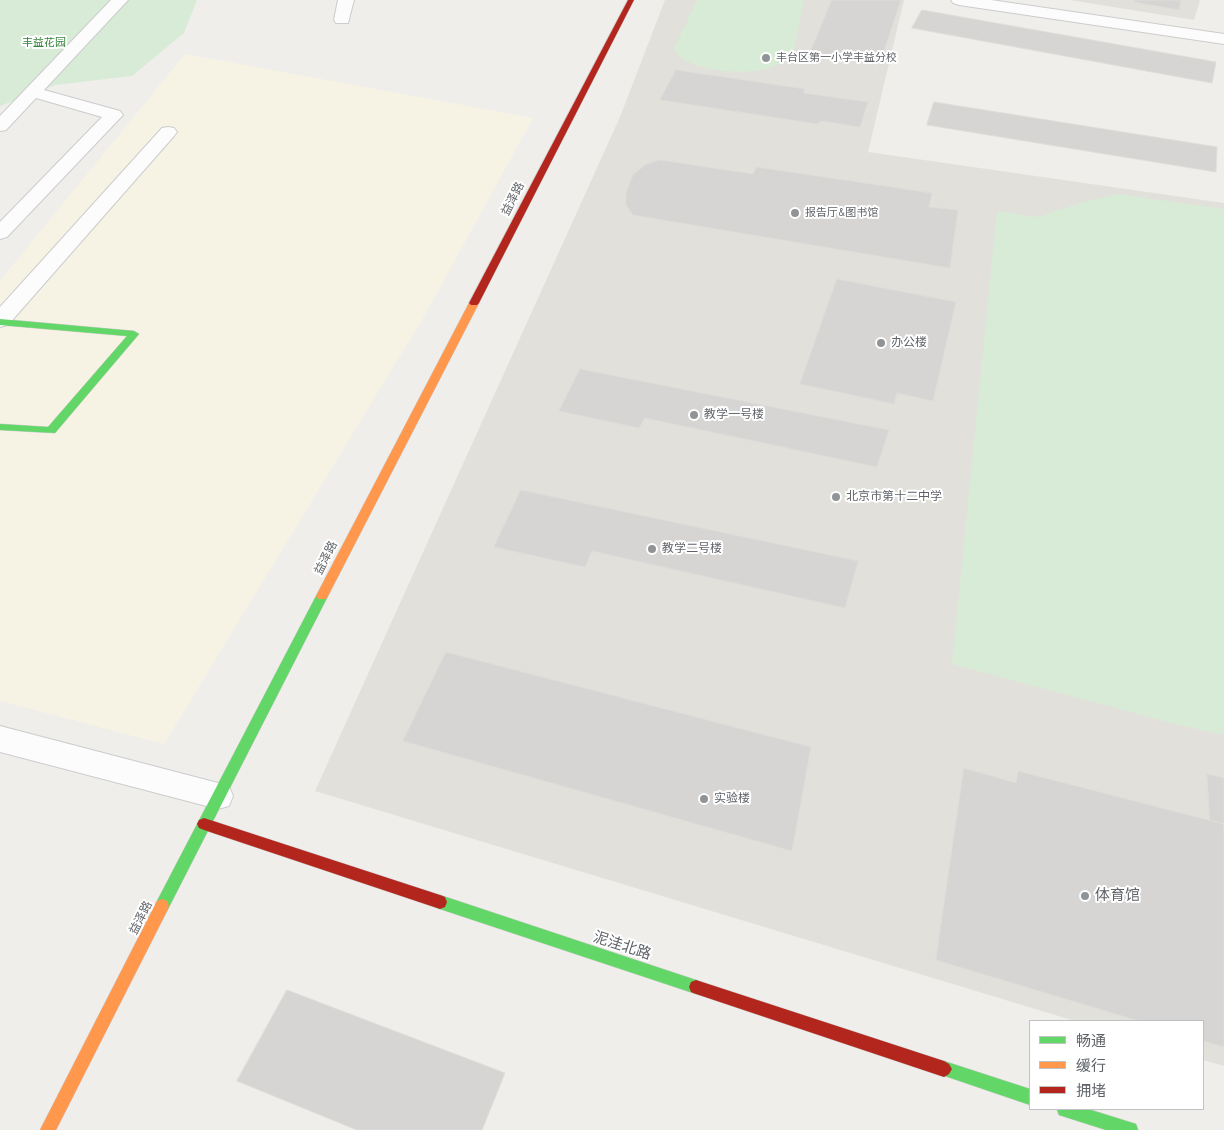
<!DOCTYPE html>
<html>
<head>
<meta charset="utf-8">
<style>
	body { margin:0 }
	#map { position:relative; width:1224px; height:1130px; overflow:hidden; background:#efeeea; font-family:"PT Sans Narrow","Noto Sans SC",sans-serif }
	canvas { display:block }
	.legend { position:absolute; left:1029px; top:1020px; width:175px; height:90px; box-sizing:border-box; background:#fff; border:1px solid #bfc1c3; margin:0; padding:6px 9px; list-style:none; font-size:15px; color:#5f6368 }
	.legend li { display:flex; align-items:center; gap:10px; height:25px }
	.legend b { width:25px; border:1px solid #bfc1c3 }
</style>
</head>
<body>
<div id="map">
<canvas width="1224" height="1130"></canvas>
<ul class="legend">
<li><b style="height:6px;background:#63d668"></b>畅通</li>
<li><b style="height:6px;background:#ff974d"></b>缓行</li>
<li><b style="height:6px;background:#b3261e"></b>拥堵</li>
</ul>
</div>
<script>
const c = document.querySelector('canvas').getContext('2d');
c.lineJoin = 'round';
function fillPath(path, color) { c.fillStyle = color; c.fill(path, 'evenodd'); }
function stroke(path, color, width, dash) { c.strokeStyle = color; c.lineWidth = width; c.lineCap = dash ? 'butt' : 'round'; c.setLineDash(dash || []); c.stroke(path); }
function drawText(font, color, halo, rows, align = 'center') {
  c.font = font + ' "PT Sans Narrow","Noto Sans SC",sans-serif'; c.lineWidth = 4; c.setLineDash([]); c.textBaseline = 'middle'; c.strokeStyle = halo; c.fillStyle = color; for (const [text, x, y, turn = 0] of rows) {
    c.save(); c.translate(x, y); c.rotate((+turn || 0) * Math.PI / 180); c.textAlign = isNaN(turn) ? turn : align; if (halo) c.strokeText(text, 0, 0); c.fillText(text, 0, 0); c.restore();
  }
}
fillPath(new Path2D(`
	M185,54L533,118L423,318L164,744L0,701V281Z`), '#f7f3e4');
fillPath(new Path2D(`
	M665,0H904L868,152L1224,203V1066L1203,1060V1021H1075L315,791L620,117Z
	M1070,0H1200L1194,20Z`), '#e2e0da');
fillPath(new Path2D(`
	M0,0H197L184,33L132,76L55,85L0,106Z
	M697,0H804L793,55C785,61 776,66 765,69C742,75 687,72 674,49Z
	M1117,194L1224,209V735L1179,725L952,664L997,211L1038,217L1080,203Z`), '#d8ebd6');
const building = new Path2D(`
	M832,0H901L880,63L810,53Z
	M1135,0H1181L1179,10L1134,2Z
	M922,10L1216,62L1212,83L912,28Z
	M676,70L805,89L803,93L868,102L860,127L821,121L818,124L660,100Z
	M934,102L1217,147L1216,172L927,125Z
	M660,160L753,174L756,167L932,193L929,207L958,210L950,268L633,215L626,205V193L633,175L645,165Z
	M837,279L956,302L933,401L897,393L894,404L800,384Z
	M580,369L889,430L877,467L645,418L639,428L559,411Z
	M521,490L858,561L845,608L592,551L585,567L494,547Z
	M446,652L811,747L792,851L403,741Z
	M964,768L1016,783L1018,771L1224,824V1047L1203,1041V1021H1139L936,960Z
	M1207,774L1224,778V831V824L1210,820Z
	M287,990L505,1073L482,1130H357L237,1081Z`);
fillPath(building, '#d6d5d3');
stroke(building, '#deddd9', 1);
const street = new Path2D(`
	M111,0H128L44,90L120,111L123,115L7,237L0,239V222L102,117L36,98L6,130L0,131V116Z
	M338,0H354L348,23H336L334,20Z
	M951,0H991L1224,34V44L959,5L953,3Z
	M168,127L174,128L177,132L174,136L8,325L0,327V307L162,128Z
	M0,726L218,783L229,786L233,796L229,806L218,809L0,752Z`);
const fast = new Path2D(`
	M0,319L134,331L139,334L55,433L0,430V424L48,427L127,336L0,325Z
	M322,592L326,593L328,596L167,911L162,913L157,911L155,906L157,901L316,596L318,593Z
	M440,895L696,980L701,982L703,987L701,992L696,994L440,909L435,907L433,902L435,897Z
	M944,1061L1030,1089V1105L939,1074L936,1069L939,1064Z
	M1057,1109H1088L1136,1124L1138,1130H1106L1059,1115Z`);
const slow = new Path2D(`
	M474,300L479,303L328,596L326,599H318L316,596L469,303Z
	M162,899L167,901L169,906L167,911L56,1130H40L157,901Z`);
const jam = new Path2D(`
	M628,0H634L479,303L477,305H471L469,303Z
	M204,818L440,895L445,897L447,902L445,907L440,909L204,830L199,828L197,824L199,820Z
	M696,980L944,1061L949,1064L952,1069L949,1074L944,1077L696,994L691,992L689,987L691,982Z`);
stroke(street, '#cbcccc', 2);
stroke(fast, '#cacacb', 1);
stroke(slow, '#cacacb', 1);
stroke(jam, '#cacacb', 1);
fillPath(street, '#fdfcfc');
fillPath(fast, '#63d668');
fillPath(slow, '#ff974d');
fillPath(jam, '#b3261e');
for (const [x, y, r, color] of [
	[766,58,5,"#919496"],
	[795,213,5,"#919496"],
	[881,343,5,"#919496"],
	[694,415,5,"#919496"],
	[836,497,5,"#919496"],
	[652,549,5,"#919496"],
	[704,799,5,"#919496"],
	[1085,896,5,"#919496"]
]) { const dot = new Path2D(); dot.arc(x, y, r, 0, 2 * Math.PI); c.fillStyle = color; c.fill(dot); stroke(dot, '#fff', 2); }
drawText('11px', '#348238', '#fff', [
	["丰益花园",44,43]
]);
drawText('11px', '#5f6368', '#fff', [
	["丰台区第一小学丰益分校",776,58],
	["报告厅&图书馆",805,213]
], 'left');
drawText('12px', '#5f6368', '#fff', [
	["益泽路",513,199,-63],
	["益泽路",326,558,-63],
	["益泽路",141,918,-63]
]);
drawText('12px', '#5f6368', '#fff', [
	["办公楼",891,343],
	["教学一号楼",704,415],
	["北京市第十二中学",846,497],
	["教学二号楼",662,549],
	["实验楼",714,799]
], 'left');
drawText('15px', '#5f6368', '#fff', [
	["体育馆",1095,896]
], 'left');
drawText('15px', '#5f6368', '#fff', [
	["泥洼北路",622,946,18]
]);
</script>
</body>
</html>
